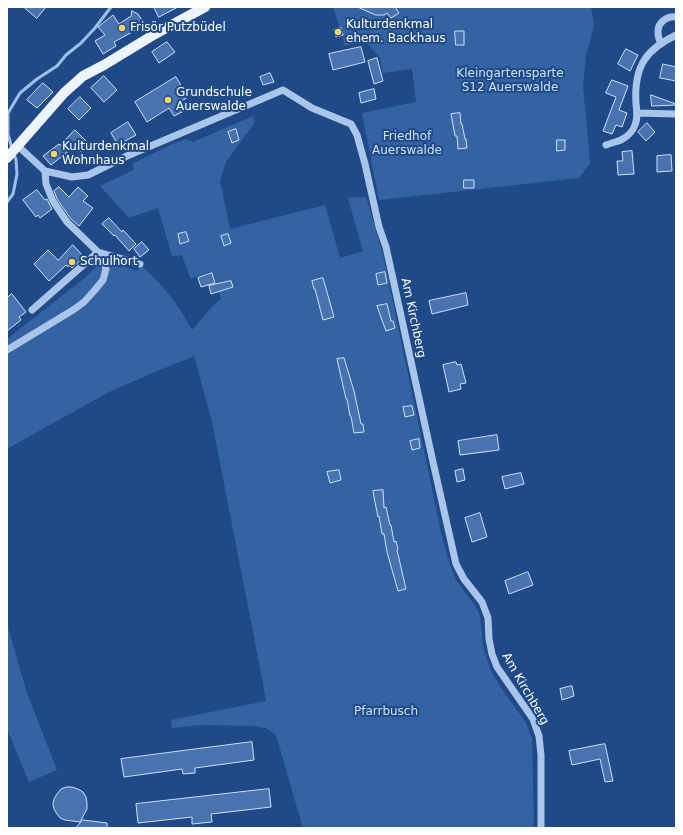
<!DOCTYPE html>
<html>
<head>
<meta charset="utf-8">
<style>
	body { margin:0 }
	#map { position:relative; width:683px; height:835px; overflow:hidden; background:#204a87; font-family:"DejaVu Sans",sans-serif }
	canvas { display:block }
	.frame { position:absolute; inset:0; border:8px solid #fff; pointer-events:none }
</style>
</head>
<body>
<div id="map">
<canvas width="683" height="835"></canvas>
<div class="frame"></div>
</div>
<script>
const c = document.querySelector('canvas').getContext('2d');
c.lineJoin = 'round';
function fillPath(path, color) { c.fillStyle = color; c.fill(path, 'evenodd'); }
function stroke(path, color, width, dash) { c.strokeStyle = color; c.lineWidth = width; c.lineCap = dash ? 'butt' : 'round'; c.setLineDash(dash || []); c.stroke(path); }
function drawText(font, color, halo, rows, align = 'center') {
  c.font = font + ' "DejaVu Sans",sans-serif'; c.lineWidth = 4; c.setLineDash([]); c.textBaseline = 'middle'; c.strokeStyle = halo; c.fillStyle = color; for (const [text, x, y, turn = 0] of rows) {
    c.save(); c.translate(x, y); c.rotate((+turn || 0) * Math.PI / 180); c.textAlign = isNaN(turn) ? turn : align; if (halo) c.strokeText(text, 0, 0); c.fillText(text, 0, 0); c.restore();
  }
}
fillPath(new Path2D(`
	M333,7H591L594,25L586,56L583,87L587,128L590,163L579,178L379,200L362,113L416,102L412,69L383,73L380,58L365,41L344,46L342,27L340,28Z
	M253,116L255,122L226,162L220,181L230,229L325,205L340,258L363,251L348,198L366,197L383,255L441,532L449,562L456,580L476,607L480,616L484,651L492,673L506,695L525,721L532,738L534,828H303L276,735L266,728L253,726L202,725L172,728L171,720L266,701L263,683L212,422L194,356L150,374L107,393L7,449V339L86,277L103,260L138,271L140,264C152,276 164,287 174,301C181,310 186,320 192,330L212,307L221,299L212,271L191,279L182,255L172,256L158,208L129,218L100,186L134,170L132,164L172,144L186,139L193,142Z
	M7,624L27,693L57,770L29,782L7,729Z`), '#3463a4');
stroke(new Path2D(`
	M12,149L8,134V113L20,93L37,79L57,66L66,55L81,43L95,28L111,7
	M7,202L13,194L17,174L16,160L14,154`), '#9ebfeb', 3);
const building = new Path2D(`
	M24,7H46L37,18Z
	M154,7H178L159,17Z
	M358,7H395L399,13L391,18L387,13L384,15H376Z
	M132,11L138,14L145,25L114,42L116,46L103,54L95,41L105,35L98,27L113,15L119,24L131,16Z
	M341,28L343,35L336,37L334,30Z
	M455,31H464V45H456Z
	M167,42L175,52L159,63L152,52Z
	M361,47L365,62L333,70L329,54Z
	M626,49L638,55L630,71L618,64Z
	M377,58L383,81L374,84L368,61Z
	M663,64L676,67V81L660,78Z
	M270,73L274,82L263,85L260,77Z
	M104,76L117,90L104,102L91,88Z
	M176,77L188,97L177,104L182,112L174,116L169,108L147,122L135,102Z
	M612,80L628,86L619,110L627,113L622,127L616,125L612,134L603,131L616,97L606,93Z
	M43,83L53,92L37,108L27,100Z
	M374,89L376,99L361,103L359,93Z
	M651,95L676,104V105L652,106Z
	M80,97L91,108L79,120L68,109Z
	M460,113L461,124H462L465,139H466L467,148L458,149L457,136H455L451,114Z
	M128,122L136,135L118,145L111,133Z
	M647,123L655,132L646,141L638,132Z
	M236,129L239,140L232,143L228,132Z
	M75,130L90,145L82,153L75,146L51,165L43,156L59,144L60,145Z
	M557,140H565V150L557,151Z
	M632,151L634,174L618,175L617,161H623L622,152Z
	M671,155L672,171L657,172V156Z
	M464,180H474V188H464Z
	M59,187L69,197L78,187L88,196L83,201L93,208L79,226L71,219L57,199L54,191Z
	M37,190L45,200L47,199L52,209L40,218L38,215L36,217L23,200Z
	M109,218L122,232L123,230L136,244L129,251L115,235L114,236L102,224Z
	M186,232L189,241L180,244L178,234Z
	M228,234L231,243L224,246L221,236Z
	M142,242L149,250L140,257L134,249Z
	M73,245L84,257L72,268L69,265L68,267L66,265L49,281L34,264L48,250L58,260Z
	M385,272L387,283L378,285L376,274Z
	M212,273L215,283L201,287L198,278Z
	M323,278L334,317L323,320L315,289H314L312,281Z
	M231,281L233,287L211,294L209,286Z
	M466,293L468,305L432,314L429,301Z
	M12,294L26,312L19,317L21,320L7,331V298Z
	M387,304L391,321H393L395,328L386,331L377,306Z
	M344,358L354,391L361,424H363L364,432L354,433L351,416H350L347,399H346L337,359Z
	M456,362L457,365L461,364L466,383L460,384L461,389L449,392L443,365Z
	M412,406L414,415L405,417L403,407Z
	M497,435L499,450L460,455L458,441Z
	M419,439L420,448L412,450L410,441Z
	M463,469L465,480L457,482L455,471Z
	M339,470L341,480L330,483L327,472Z
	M521,473L524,484L505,489L502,477Z
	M383,490L384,508L386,507L390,525H391L394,542L396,541L398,549L397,550L406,589L398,591L387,552L384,534H382L379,516L378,517L374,497L373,491Z
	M480,513L487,537L472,542L465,518Z
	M528,572L533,585L509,594L505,581Z
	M572,686L574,696L562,700L560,689Z
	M252,742L254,760L195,768V773L183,774L182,769L124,777L121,759Z
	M605,744L613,781L605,782L600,759L572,765L569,751Z
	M67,787H72L78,789L83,792L86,797L87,803V809L80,822L65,820L60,818L57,814L54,809L53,804L54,799L57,794L61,789Z
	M269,789L271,807L211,814L212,822L192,824V817L138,823L136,804Z
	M83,820L107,823V828H76Z`);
fillPath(building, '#4973af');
stroke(building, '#cee0f8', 1);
stroke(new Path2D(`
	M661,44C657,35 656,26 664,20C668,17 671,16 676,17
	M637,113L676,114
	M606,145C611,143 616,142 621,140C627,137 633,131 635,125C638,118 637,111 636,104C635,88 636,72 645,59C652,48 664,41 676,35
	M18,146L45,171L72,177L88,175L127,156L283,90L312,108L351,124L357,135L365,164L379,227L386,247L433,462L456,564L464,579L482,602L488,618L489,639L492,654L497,667L533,719L539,736L541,755V828
	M98,252L140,264
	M32,310L98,252L67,222L53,201L46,184L45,171
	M7,350L73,310L84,302L94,291L103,280L106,269L103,260L98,252`), '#aac5ea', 7);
stroke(new Path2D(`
	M7,158L64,93L83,76L104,65L155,34L205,7`), '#eef4fe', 10);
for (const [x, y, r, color] of [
	[122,28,4,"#f7d36b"],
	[338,32,4,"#f7d36b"],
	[168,100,4,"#f7d36b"],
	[54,154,4,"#f7d36b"],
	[72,262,4,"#f7d36b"]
]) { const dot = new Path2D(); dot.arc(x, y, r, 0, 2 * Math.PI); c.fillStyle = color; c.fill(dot); stroke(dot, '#204a87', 1.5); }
drawText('12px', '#fff', '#204a87', [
	["Kulturdenkmal",346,25],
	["ehem. Backhaus",346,39],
	["Frisör Putzbüdel",130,28],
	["Grundschule",176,93],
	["Auerswalde",176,107],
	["Kulturdenkmal",62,147],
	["Wohnhaus",62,161],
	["Schulhort",80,262]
], 'left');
drawText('12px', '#cee0f8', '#204a87', [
	["Kleingartensparte",510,74],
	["S12 Auerswalde",510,88],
	["Friedhof",407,137],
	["Auerswalde",407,151],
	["Pfarrbusch",386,712]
]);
drawText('12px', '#fff', '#204a87', [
	["Am Kirchberg",413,318,78],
	["Am Kirchberg",525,689,60]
]);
</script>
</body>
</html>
